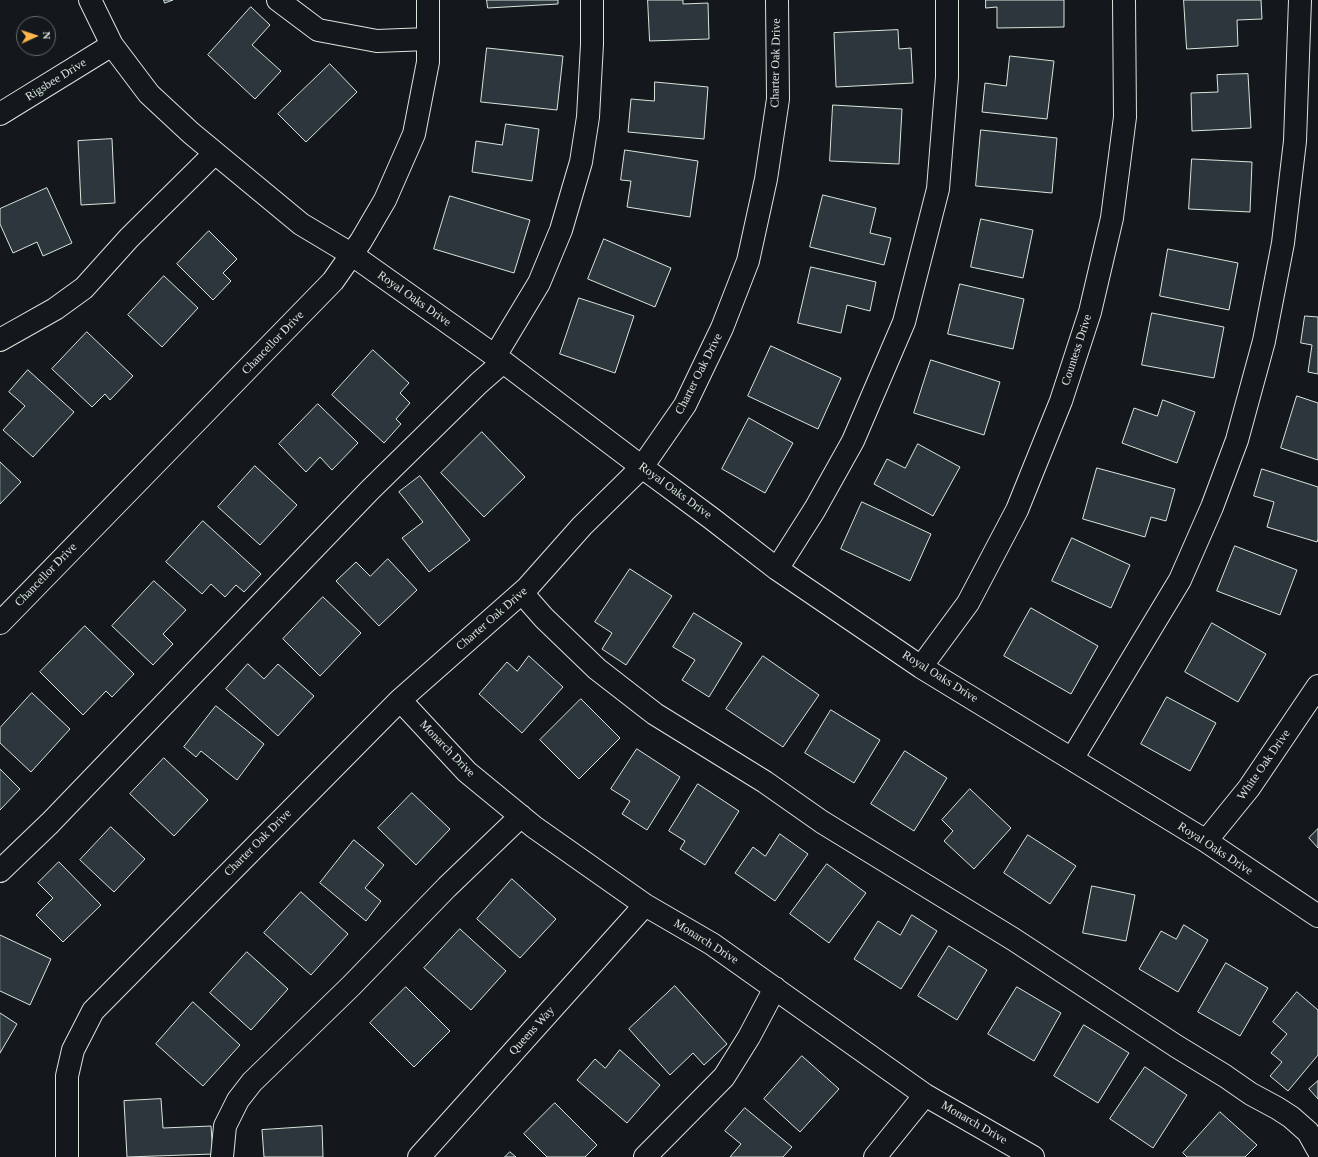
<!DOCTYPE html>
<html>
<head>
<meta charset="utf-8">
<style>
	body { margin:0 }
	#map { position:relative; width:1318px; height:1157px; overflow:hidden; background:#14181c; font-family:"Times New Roman",serif }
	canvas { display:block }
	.north { position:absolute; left:16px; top:16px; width:40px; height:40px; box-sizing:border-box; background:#14181c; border:1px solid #626a69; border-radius:50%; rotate:87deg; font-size:11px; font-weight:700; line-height:16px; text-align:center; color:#d8e6dc }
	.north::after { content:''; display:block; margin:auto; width:14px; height:18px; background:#ffb74d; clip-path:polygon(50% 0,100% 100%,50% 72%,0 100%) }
</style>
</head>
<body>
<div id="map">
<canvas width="1318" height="1157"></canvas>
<div class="north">N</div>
</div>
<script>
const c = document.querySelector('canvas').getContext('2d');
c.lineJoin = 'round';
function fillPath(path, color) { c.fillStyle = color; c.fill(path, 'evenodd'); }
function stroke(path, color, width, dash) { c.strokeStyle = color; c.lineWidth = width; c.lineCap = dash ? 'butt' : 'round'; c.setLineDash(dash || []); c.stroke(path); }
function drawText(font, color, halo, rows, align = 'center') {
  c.font = font + ' "Times New Roman",serif'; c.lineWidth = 3; c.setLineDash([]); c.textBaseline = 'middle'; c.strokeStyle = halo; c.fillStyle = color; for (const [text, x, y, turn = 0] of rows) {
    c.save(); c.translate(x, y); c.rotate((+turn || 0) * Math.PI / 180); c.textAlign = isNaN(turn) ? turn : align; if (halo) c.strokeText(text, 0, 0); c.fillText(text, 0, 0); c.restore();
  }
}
const building = new Path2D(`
	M164,0H173L165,3Z
	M487,0H558V4L488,8Z
	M648,0H683V4L708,3L709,39L650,41Z
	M986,0H1064V27L997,28V7L986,8Z
	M1184,0H1261L1262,19L1237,20L1238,46L1187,49Z
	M251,7L270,25L252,45L281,71L255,99L208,55Z
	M898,30L899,49L911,48L913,83L836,87L834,33Z
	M487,48L563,56L557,110L481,102Z
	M1010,56L1054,61L1047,119L982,112L985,83L1006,86Z
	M330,64L357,92L306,142L278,114Z
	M1248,74L1251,128L1192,131L1191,93L1218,92L1217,75Z
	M655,82L708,87L704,139L628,132L631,99L654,101Z
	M833,105L902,109L899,164L830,161Z
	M506,124L539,129L532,181L472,172L476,141L502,145Z
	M981,130L1057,138L1052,193L976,186Z
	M112,139L115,203L81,205L78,141Z
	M625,150L698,161L690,217L627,207L631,181L621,180Z
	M1192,159L1252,162L1250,212L1189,209Z
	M47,188L72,243L43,256L37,242L13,253L0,224V209Z
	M823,195L876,208L870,233L891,238L884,265L810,247Z
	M450,196L530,220L514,273L434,249Z
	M981,219L1033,230L1023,278L971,267Z
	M209,231L237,259L223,273L231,281L213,300L177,264Z
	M604,239L671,268L655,307L588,279Z
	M1168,249L1238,263L1229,310L1160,296Z
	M811,267L876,282L870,311L847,305L841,333L798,323Z
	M164,276L198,308L162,347L128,315Z
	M960,284L1024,299L1013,349L948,334Z
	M579,298L634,316L615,373L560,354Z
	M1152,313L1224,327L1214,378L1142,365Z
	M1305,316L1318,317V374L1308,372L1312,345L1301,343Z
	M87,332L133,376L110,400L105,394L92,407L52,369Z
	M771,346L841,378L818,429L748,396Z
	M373,350L409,383L400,393L410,403L396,419L401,424L384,443L332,395Z
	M931,360L1000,382L984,435L914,413Z
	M28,370L74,412L33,457L3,430L25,406L9,392Z
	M1297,396L1318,403V460L1281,448Z
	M1163,400L1195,412L1177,463L1122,443L1134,408L1157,416Z
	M318,404L358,443L332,470L320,457L306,472L279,444Z
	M749,418L793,443L765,493L722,469Z
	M482,432L525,477L484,517L441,473Z
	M918,444L960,467L933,516L874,484L887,459L905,468Z
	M0,462L21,482L0,504Z
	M255,466L297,505L260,545L218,507Z
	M1097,468L1175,489L1166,521L1151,517L1145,537L1083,519Z
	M1262,469L1318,487V539L1317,542L1267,527L1274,502L1254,496Z
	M420,476L470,540L429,572L402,538L423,522L399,492Z
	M862,502L931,534L910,581L841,549Z
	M203,521L261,574L244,592L236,585L225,597L211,584L202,594L166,562Z
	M1072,538L1130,565L1111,608L1052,581Z
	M1235,546L1297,570L1280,615L1217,591Z
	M388,559L417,590L379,626L336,581L356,562L370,576Z
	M630,569L672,596L626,665L602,649L612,633L595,622Z
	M154,581L186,610L163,634L173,644L153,665L112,626Z
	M323,597L361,633L320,676L283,639Z
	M1031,608L1098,646L1071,694L1004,656Z
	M694,613L742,643L709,697L682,680L695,660L673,647Z
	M1212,623L1266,654L1238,702L1185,672Z
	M85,626L134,674L112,697L106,691L83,715L40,672Z
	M529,656L563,687L522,733L479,694L507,662L517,671Z
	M763,656L819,695L783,747L726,709Z
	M248,664L264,679L278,664L314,696L278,736L226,689Z
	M32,693L70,729L31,772L0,743V728Z
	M1167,697L1216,723L1190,771L1141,744Z
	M581,699L620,738L579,779L540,740Z
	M216,706L264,744L237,780L201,751L196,757L184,747Z
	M831,710L880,740L854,783L805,753Z
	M637,749L680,777L647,830L622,814L630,801L611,789Z
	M905,751L947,778L914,831L871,804Z
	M164,758L208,800L174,836L130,794Z
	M0,769L20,789L0,810Z
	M698,784L739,811L705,865L680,849L685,841L669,831Z
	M970,789L1011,828L974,869L944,841L953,831L942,820Z
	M412,793L450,829L416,865L378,828Z
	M111,827L145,859L114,892L80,860Z
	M1318,829V848L1309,838Z
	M780,834L808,854L775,901L735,873L753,847L765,856Z
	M1028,835L1076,866L1050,904L1004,873Z
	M354,840L384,865L365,888L381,901L366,921L320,883Z
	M59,862L101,905L63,942L36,915L53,898L38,883Z
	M827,864L866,893L829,943L790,914Z
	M512,879L556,919L520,958L477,919Z
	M1092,886L1135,895L1126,941L1083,933Z
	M301,892L348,934L311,975L264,933Z
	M912,915L937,931L901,989L854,959L878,921L900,935Z
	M1184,925L1208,940L1178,992L1139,969L1161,931L1176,939Z
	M460,929L506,971L471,1010L424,968Z
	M0,935L51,959L30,1005L0,991Z
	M949,946L987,970L957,1020L918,996Z
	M247,952L288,989L251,1030L210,993Z
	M1226,963L1268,988L1240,1036L1198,1012Z
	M675,986L727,1044L704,1065L693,1053L670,1075L629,1029Z
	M406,987L450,1031L414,1067L370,1023Z
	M1017,987L1061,1013L1034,1061L988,1034Z
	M1297,992L1318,1010V1055L1288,1091L1270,1076L1282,1062L1271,1053L1287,1034L1273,1022Z
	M193,1002L240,1045L203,1086L156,1044Z
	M0,1013L17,1024L0,1053Z
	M1084,1025L1129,1053L1098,1103L1054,1076Z
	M620,1050L660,1085L627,1123L577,1080L595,1059L605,1068Z
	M802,1056L839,1089L800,1132L764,1099Z
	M1145,1067L1187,1095L1153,1148L1110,1119Z
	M1318,1081V1099L1309,1089Z
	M161,1099L163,1128L211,1126L213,1154L127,1157L124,1101Z
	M555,1103L597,1145L585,1157H547L524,1134Z
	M745,1108L792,1147L783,1157H730L741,1144L725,1131Z
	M1220,1112L1257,1145L1245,1157H1187L1183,1153Z
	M322,1126L323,1157H264L262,1130Z
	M510,1152L516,1157H505Z`);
fillPath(building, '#2c363c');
stroke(building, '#d8e6dc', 1);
const minor = new Path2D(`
	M90,0L112,45L149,94L191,133L301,224L351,254L498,358L642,467L711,518L777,569L921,667L1206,841L1318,916
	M278,0L318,30L377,41L428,39
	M0,114L112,45
	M0,340L55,309L84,288L129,238L215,153
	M495,356L539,283L561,230L581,162L588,117L592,44V0
	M777,569L815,509L853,441L904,322L938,189L947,77V0
	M522,593L544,618L597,669L655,714L765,782L822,822L1013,939L1176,1046L1225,1076L1251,1094L1277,1108L1291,1117L1308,1132L1318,1150
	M0,623L333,281L361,241L385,200L414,134L428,62V0
	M921,667L968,603L1017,510L1061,401L1090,312L1112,218L1125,117L1124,0
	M400,700L467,772L534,827L645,905L712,944L925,1095L1033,1157
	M1072,759L1180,580L1212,507L1237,440L1264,341L1283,243L1295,141L1300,0
	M1206,841L1249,788L1318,686
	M0,871L50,823L370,490L479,383L503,362
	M67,1157V1076L73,1050L93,1011L400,700L527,588L582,526L642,467L685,405L722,328L748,261L766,179L778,99L777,0
	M222,1157L225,1126L238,1100L252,1082L351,986L447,887L521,816
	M419,1157L645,905
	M645,1157L724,1077L749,1037L775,988
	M875,1157L925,1095`);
stroke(minor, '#d8e6dc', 24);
stroke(minor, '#14181c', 22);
drawText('12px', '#d8e6dc', '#14181c', [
	["Charter Oak Drive",776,63,-89],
	["Rigsbee Drive",56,80,-32],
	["Royal Oaks Drive",414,299,35],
	["Chancellor Drive",273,343,-46],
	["Countess Drive",1077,350,-72],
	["Charter Oak Drive",699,374,-63],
	["Royal Oaks Drive",675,491,36],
	["Chancellor Drive",46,575,-46],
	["Charter Oak Drive",492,619,-41],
	["Royal Oaks Drive",940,677,32],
	["Monarch Drive",447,749,46],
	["White Oak Drive",1264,765,-55],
	["Charter Oak Drive",258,843,-45],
	["Royal Oaks Drive",1215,849,33],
	["Monarch Drive",706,942,32],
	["Queens Way",532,1031,-48],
	["Monarch Drive",974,1123,30]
]);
</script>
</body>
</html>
